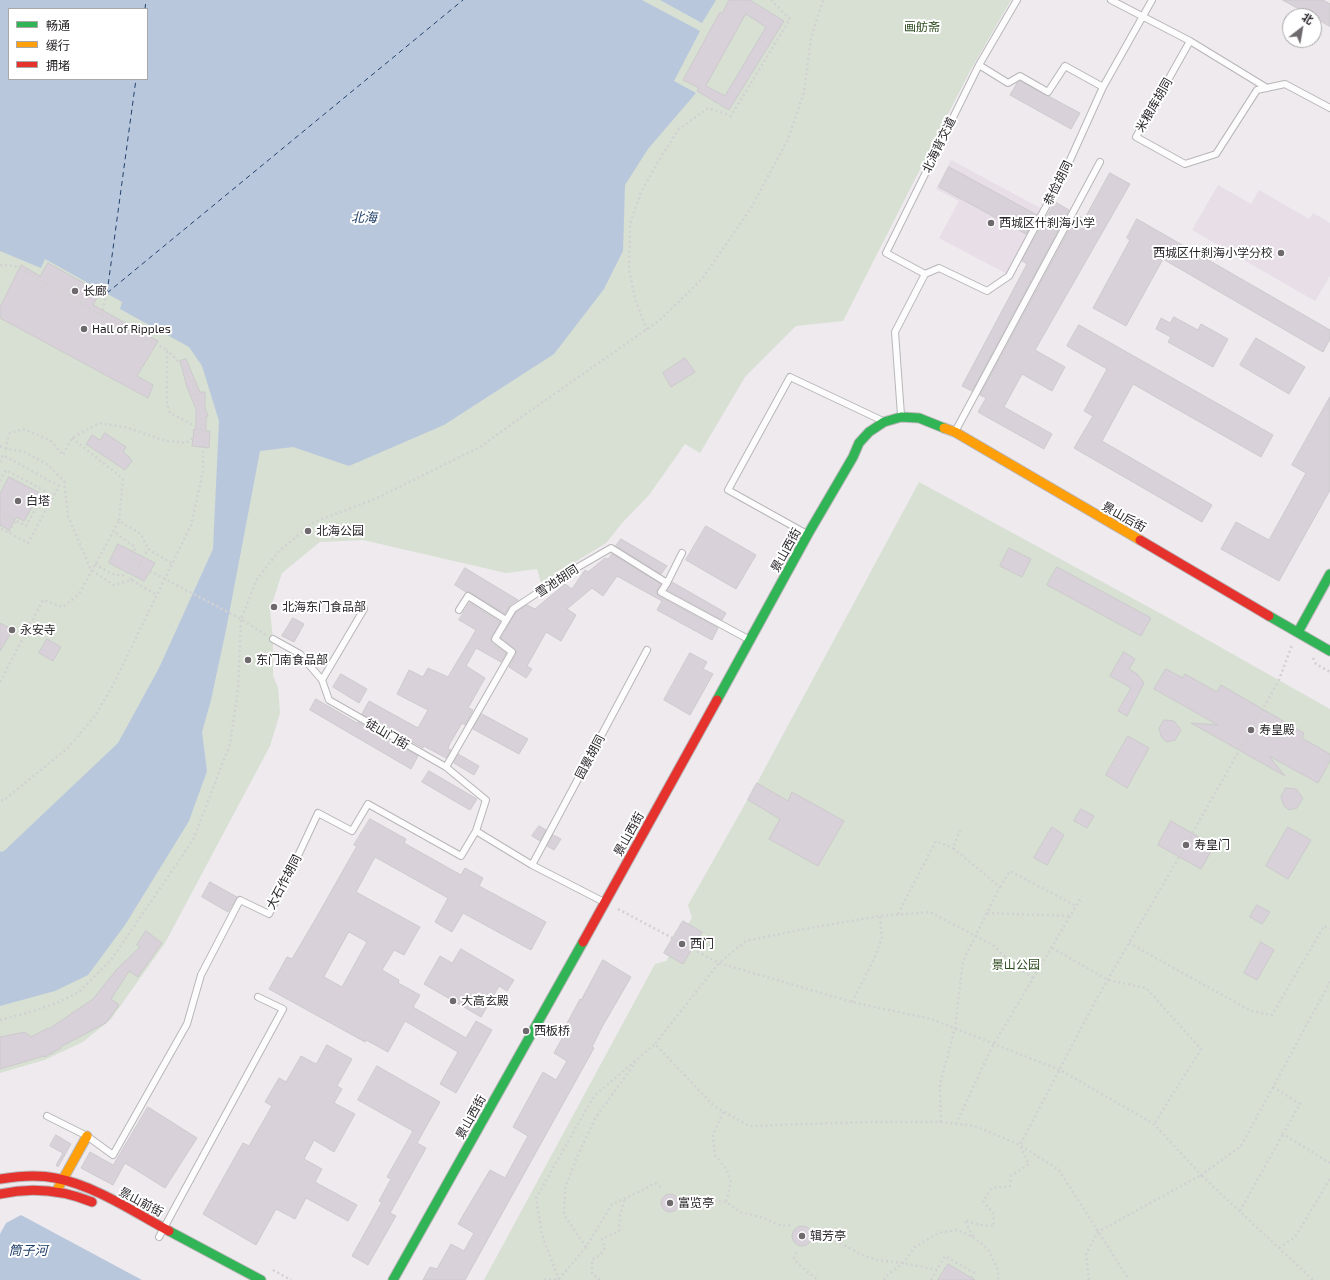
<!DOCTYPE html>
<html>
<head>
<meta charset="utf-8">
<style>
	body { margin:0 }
	#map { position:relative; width:1330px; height:1280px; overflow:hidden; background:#eeeaee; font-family:"Exo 2","Noto Sans SC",sans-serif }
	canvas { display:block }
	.legend { position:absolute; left:8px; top:8px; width:140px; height:72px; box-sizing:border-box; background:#fff; border:1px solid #a9a7a9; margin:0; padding:5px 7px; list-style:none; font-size:12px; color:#272427 }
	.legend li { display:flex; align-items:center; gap:8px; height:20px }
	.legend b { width:20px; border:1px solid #a9a7a9 }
	.north { position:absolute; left:1282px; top:8px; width:40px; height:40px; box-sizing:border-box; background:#fff; border:1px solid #a9a7a9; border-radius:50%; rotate:31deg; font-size:11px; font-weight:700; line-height:16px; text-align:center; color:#272427 }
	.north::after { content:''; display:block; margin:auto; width:14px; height:18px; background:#6d696d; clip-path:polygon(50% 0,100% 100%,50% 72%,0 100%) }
</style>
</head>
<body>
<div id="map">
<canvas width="1330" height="1280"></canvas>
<ul class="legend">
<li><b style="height:5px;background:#30b455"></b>畅通</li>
<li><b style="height:5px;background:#ff9f0a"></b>缓行</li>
<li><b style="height:5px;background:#e5322d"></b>拥堵</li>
</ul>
<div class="north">北</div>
</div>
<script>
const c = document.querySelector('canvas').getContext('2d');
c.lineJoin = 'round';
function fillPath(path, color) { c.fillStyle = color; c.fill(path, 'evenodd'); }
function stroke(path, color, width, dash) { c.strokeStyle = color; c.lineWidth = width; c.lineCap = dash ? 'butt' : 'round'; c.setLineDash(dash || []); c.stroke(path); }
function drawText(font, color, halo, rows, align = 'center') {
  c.font = font + ' "Exo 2","Noto Sans SC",sans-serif'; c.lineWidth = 4; c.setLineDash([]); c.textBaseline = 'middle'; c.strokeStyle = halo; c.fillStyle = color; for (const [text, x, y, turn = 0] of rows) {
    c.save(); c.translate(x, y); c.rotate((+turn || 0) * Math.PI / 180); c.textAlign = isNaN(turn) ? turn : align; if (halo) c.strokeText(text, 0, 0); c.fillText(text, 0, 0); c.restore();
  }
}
fillPath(new Path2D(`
	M951,160L1042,209L1007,274L939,238L959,201L936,189Z
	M1218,185L1251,204L1259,190L1309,219L1313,213L1330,223V276L1315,301L1192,230Z`), '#e7dee8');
fillPath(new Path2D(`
	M0,0H1011L970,71L843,321L796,326L745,377L700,453L685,444L649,495L623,522L606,543L541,583L537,569L506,573L363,540L320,542L282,573L270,610L273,639V676L278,687L280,713L270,746L165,943L111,1019L83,1042L44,1060L0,1073ZM9,9H147V79H9Z
	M919,482L1167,617L1330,709V1280H484L655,964L666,961L669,956L664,953L683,921L688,924L692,918L688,905L757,783Z`), '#d7e0d3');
fillPath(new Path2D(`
	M0,0H642L700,31L674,81L696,93L648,149L625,185L623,251L604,289L554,354L444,425L349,466L293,447L260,451L226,630L211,700L202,732L207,771L189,821L125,925L88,975L55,991L0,1006V852L4,851L118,743L159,668L213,549L219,421L202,366L189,347L120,309L122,302L45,259L41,268L0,251ZM9,9H147V79H9Z
	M660,0H716L702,23Z
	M21,1215L142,1280H0V1234L6,1223Z`), '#b9c7dd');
stroke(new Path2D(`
	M145,9L146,0
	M107,293L463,0
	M107,293L136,79`), '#22416a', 1, [5, 4]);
const building = new Path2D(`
	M729,0H750L784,21L729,110L697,91L699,88L683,80L720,12L722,14ZM746,14L766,27L725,96L706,86Z
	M1283,0H1323L1330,4V26Z
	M1020,81L1080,113L1071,129L1010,95L1017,83Z
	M949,167L1037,215L1026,234L939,187Z
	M1110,173L1130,184L1035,350L1065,367L1052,391L1022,374L1004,407L1052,434L1044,449L978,412L986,398L980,395L1077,215L1084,219Z
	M1055,202L1069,210L972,391L962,386L1027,264L1022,261Z
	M1137,219L1330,330V339L1323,352L1163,259L1126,326L1093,308L1130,240L1127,238Z
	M48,263L100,292L93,305L158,341L137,376L153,385L148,398L0,318V307L21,265L40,276Z
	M1174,317L1198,330L1201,324L1228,339L1213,367L1168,342L1171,337L1156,329L1161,318L1170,323Z
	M1079,325L1273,435L1261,457L1133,384L1102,441L1212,505L1202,522L1074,448L1093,416L1084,411L1107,369L1067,346Z
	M1256,338L1305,367L1289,394L1240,365Z
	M685,358L695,372L671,387L663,373Z
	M186,359L200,392H205V408L208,416L206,417V431H210L209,448L192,446L194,429L196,430V409L187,387L180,361Z
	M1330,397V490L1279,581L1221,549L1236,522L1269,540L1306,473L1292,465Z
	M105,433L126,447L123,452L129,457L132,461L125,470L86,444L92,435L100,440Z
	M9,477L40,493L24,521L16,517L9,530L0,525V494Z
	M706,526L756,555L736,589L686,560Z
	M621,539L667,566L661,574L616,546Z
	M118,544L155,563L144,581L109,563Z
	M1009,548L1031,559L1022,577L1000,566Z
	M612,554L661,584L657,591L659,596L718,628L712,640L657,610L662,601L617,576L603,596L592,588L567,609L576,615L561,641L546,632L527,666L532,669L526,678L509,667L516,654V650L501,638L516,612L527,605L535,609L565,584L572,589L585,570L588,572L605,558L608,559Z
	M1057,567L1151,618L1141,636L1047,585Z
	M465,568L518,600L510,605L505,614L470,592H466L455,585Z
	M672,582L726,613L722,620L667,590Z
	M470,603L500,622L491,639L492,643L506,653L501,662L476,648L466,666L485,678L468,708L473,710L465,725L462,723L449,745L448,749L451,750L446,758L424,746L423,748L362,714L369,701L418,728L428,710L397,694L409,670L423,677L428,668L448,677L476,630L459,620Z
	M293,618L304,624L294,642L282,636Z
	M0,623L13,630L0,651Z
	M47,639L61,647L53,661L39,653Z
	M1124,652L1135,659L1129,669L1137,674L1144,683L1127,716L1118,711L1131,688L1110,676Z
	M690,653L707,662L703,669L713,674L690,715L664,700Z
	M1166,669L1183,678L1185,674L1217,692L1221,685L1304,733L1302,738L1330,754V761L1318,783L1269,756L1285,776L1191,723L1218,725L1154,689Z
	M341,674L367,689L359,703L333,687Z
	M316,699L357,723L358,722L418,756L411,769L310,710Z
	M482,714L528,739L519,754L473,729Z
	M1164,720L1174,721L1181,730L1175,740L1167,742L1162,738L1159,729Z
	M1128,736L1149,748L1127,788L1106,775Z
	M458,754L479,766L474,775L454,763Z
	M429,771L477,799L470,810L422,782Z
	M757,783L788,801L792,792L844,821L818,866L769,839L780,819L748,800Z
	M1286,788L1296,789L1303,798L1297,808L1289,810L1284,806L1281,797Z
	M1081,809L1094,816L1087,828L1074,821Z
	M370,819L406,839L404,843L461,875L465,868L483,878L479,886L546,922L531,950L463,913L452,932L435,922L448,898L375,857L356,892L420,927L404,955L394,950L382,970L399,980L398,983L420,995L413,1007L466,1038L476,1021L492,1030L456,1093L440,1084L458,1052L405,1021L388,1052L366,1040L365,1042L269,989L287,957L292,959L315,920L357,846L354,845ZM349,932L367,942L342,987L324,977Z
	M1171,821L1214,846L1201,869L1158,845Z
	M539,826L546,830L540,841L532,836Z
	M1052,827L1064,835L1047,865L1034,858Z
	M1288,827L1311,840L1288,879L1266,866Z
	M553,835L561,839L554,850L547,846Z
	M210,882L237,897L228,912L202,897Z
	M1257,905L1270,912L1262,924L1250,917Z
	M683,921L702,932L683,964L664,953Z
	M146,931L162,943L138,977L129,971L111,999L119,1005L106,1023L60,1047L61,1048L45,1057L44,1056L0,1069V1037L25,1032L31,1037L48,1028L49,1029L93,999L117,969L140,947L137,945Z
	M1261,942L1274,950L1257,980L1244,973Z
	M461,949L514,980L507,991L499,986L481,1017L424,984L440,956L452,963Z
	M603,960L631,977L602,1027L592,1047L594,1048L465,1280H423L430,1267L437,1269L451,1244L464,1251L474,1233L458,1224L490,1170L505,1178L528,1136L513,1127L543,1072L556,1080L567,1061L554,1053L569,1026L566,1025L572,1014L580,999L581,1000Z
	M327,1045L352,1059L337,1086L342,1089L334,1103L355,1114L334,1152L314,1140L304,1159L322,1169L315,1182L357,1205L348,1221L306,1198L295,1219L276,1209L256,1245L203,1214L243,1143L249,1146L272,1106L265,1102L279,1078L286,1082L301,1056L316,1064Z
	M377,1066L440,1102L417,1143L426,1148L390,1213L396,1216L368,1265L352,1256L382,1202L379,1201L391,1179L387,1177L413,1131L358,1100Z
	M148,1107L197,1138L165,1188L125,1163L113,1185L81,1168L90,1152L113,1165Z
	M56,1135L71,1144L58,1167L56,1165L63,1153L50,1146Z
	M661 1203a9 9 0 1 1 18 0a9 9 0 1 1-18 0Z
	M792 1236a10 10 0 1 1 20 0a10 10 0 1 1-20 0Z
	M948,1264L975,1280H938Z`);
fillPath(building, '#d9d1d9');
stroke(building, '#cccacc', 1);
const lane = new Path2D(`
	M1111,0L1190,41L1136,137L1185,164L1216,154L1257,90L1285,84L1330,108
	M1190,41L1267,88
	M979,65L1008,83L1020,76L1048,92L1065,66L1103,87
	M925,274L886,253L979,65L1017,0
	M901,415L895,332L925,274L939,268L987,291L1009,276L1066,169L1103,87L1152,0
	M956,430L1100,162
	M807,534L728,490L790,377L883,421
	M667,583L682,553
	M459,610L468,596L506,620
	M273,639L300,654L322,680L329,700L446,767L486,800L476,831
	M322,680L364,609
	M446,767L512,652L495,639L513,609L566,574L611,548L667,583L661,592L748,639
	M532,865L647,650
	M47,1116L87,1136L113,1155L187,1024L201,975L240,900L269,914L296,860L318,813L352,831L368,804L461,856L476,831L532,865L604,902
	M159,1237L283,1009L258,997`);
const fast = new Path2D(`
	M1269,616L1330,651
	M1298,632L1330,574
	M717,700L808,534L853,457L859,443L869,432L884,422L901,417L919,418L944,428
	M169,1231L261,1280
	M393,1280L583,942`);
const slow = new Path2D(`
	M944,428L955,432L1140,540
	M57,1190L87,1136`);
const jam = new Path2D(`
	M1140,540L1269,616
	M583,942L717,700
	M0,1179C18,1176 37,1174 55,1178C94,1185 134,1212 169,1231
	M0,1194C32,1187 62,1190 92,1202`);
stroke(lane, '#b9b6b9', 8);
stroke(fast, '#b9b6b9', 11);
stroke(slow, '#b9b6b9', 11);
stroke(jam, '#b9b6b9', 11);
stroke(new Path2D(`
	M0,265L15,266L101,315L167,350V404L170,413L203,430V472L191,525L113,685L95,716L68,748L4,800L0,801
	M101,315L107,293
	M647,330L635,299L629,269L630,224L641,192L662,155L679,129L708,108L731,116L790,19L771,0
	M72,438L123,479L119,521L141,534L148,549L173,564
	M0,446L6,449L23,451L48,465L64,481L68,516L91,570L114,585L131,580L157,595
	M6,449L7,442L10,433L23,429L50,440L63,455L72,438L99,423L125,427L166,441L186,443L203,430L195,387L183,366L167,350
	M0,462L3,455L59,486L28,543L0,528
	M0,481L6,470L45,491L26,526L0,512
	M9,532L16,520
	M95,564L110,573L122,576C133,569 135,560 135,547L113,531
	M150,571L241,619L266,635
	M131,580L148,549
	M1313,658L1316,664L1330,672
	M0,682L43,600L63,607L79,594L119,521
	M1000,887L1010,871L1076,906
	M618,909L719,963L852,1002L931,1019L1060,1070L1154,1124L1201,1175L1241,1146L1330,982
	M987,913L1070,916
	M898,914L936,841L953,848
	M1129,943L1251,1011L1272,1015L1324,926L1330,929
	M1052,948L1108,980L1146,988L1201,1049L1154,1124
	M1033,978L1012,963L993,945L930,912L880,916L809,928L746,941L719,963L655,1044L714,1106L749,1126L868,1122H941L975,1126L1020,1145L1059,1170L1129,1280
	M852,1002L874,959L882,938L880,916
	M0,1020L20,1015L57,1003L79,992L111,960L193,840L230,744L238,689L241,619L257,579L279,551L314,522L375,499L482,446L520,418L660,320L702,279L751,208L788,139L804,92L811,38L823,0
	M1273,1087L1300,1104L1283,1134L1330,1163
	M723,1112L713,1135L715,1155L727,1170L731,1182L726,1202
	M941,1122L940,1084L955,1028L963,961L1000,887L953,848L960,830
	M956,1124L991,1049L1082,896
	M684,1197L726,1202L740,1212L763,1218L782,1226L792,1225
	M1240,1211L1283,1134
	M814,1228L862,1255L877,1260L903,1263L937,1270
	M973,1237L988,1249L998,1270V1280
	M586,1247L564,1215L565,1188L577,1157L596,1117L636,1062
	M1279,1248L1295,1237L1330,1179
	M796,1252L794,1258L799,1265L818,1280
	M273,1270L291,1280
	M544,1280L559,1279L586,1247L612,1204L639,1192L655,1183L662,1188
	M559,1280L542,1235L536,1198L594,1096L655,1044
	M600,1280L592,1274V1260L600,1255L605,1248L602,1239L619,1231L620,1215L625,1199
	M884,1280L885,1277L903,1263L915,1247L938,1233L957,1230L973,1237L965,1220L979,1225L994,1226L993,1213L983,1201L992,1188L1010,1186L1011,1176L1029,1164L1020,1145L1097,998L1179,857L1279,680L1292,645
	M931,1280L945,1256L974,1273L970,1280
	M1089,1280L1086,1254L1098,1232L1201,1175L1313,1280`), '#d2d1d2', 2.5, [2, 3]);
stroke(lane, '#fcfcfc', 6);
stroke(fast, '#30b455', 9);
stroke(slow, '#ff9f0a', 9);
stroke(jam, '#e5322d', 9);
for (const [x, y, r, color] of [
	[991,223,4,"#6d696d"],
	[1281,253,4,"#6d696d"],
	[75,291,4,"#6d696d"],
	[84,329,4,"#6d696d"],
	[18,501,4,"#6d696d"],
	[308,531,4,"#6d696d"],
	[274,607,4,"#6d696d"],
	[12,630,4,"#6d696d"],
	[248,660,4,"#6d696d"],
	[1251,730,4,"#6d696d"],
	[1186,845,4,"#6d696d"],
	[682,944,4,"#6d696d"],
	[453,1001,4,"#6d696d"],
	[526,1031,4,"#6d696d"],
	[670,1203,4,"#6d696d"],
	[802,1236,4,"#6d696d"]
]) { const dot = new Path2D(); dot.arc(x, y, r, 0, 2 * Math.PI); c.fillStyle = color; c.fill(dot); stroke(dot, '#fff', 1.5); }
drawText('12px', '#2c4b1e', '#fff', [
	["画舫斋",922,27],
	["景山公园",1016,965]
]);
drawText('12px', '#272427', '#fff', [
	["米粮库胡同",1154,105,-60],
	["北海背交道",939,145,-64],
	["恭俭胡同",1058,183,-63],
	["景山后街",1124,517,29],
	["景山西街",786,550,-61],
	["雪池胡同",557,581,-33],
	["徒山门街",387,734,30],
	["园景胡同",590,757,-62],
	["景山西街",629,834,-61],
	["大石作胡同",284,882,-62],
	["景山西街",471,1117,-61],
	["景山前街",141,1202,28]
]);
drawText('12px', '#272427', '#fff', [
	["西城区什刹海小学",999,223],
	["西城区什刹海小学分校",1273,253,"right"],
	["长廊",83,291],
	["Hall of Ripples",92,329],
	["白塔",26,501],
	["北海公园",316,531],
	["北海东门食品部",282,607],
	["永安寺",20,630],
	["东门南食品部",256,660],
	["寿皇殿",1259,730],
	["寿皇门",1194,845],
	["西门",690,944],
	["大高玄殿",461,1001],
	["西板桥",534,1031],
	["富览亭",678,1203],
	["辑芳亭",810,1236]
], 'left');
drawText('italic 13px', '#22416a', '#fff', [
	["北海",364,218],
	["筒子河",28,1251]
]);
</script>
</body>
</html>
